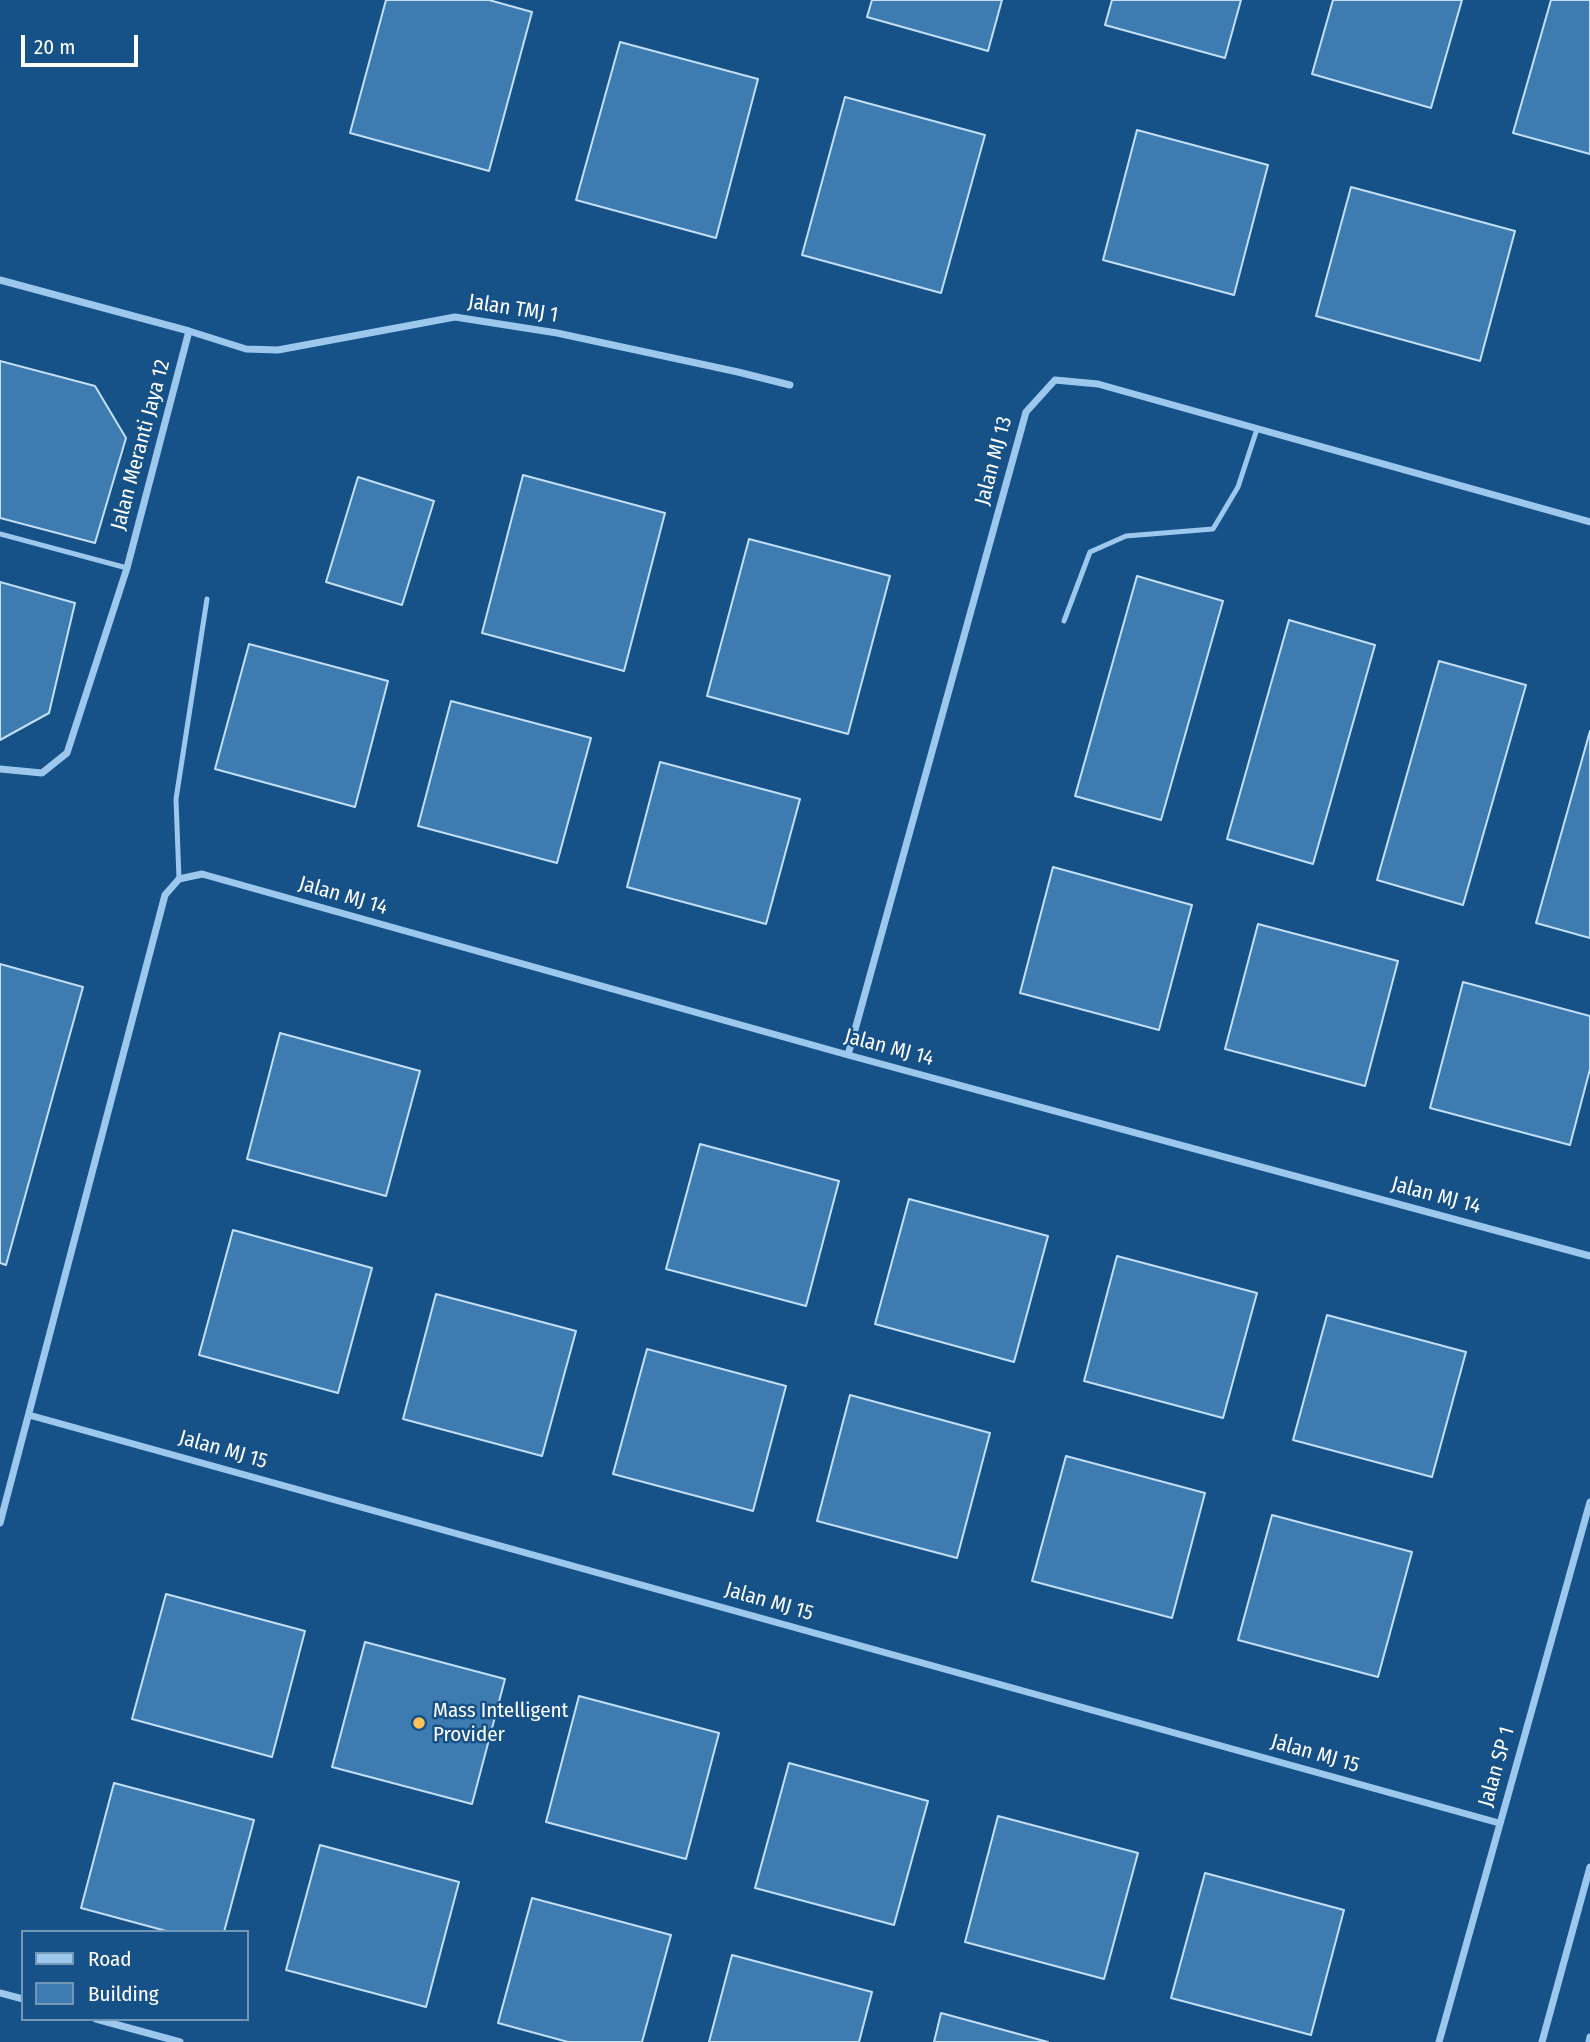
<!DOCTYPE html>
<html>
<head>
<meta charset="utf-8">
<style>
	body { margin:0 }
	#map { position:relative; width:1590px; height:2042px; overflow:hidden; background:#165187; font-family:"Fira Sans Condensed",sans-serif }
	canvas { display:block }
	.legend { position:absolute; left:21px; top:1930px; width:228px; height:91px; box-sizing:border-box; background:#165187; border:2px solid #7397b7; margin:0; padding:9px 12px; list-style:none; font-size:21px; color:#fff }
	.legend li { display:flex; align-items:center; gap:14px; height:35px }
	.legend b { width:35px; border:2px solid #7397b7 }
	.scale { position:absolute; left:21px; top:35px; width:117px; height:32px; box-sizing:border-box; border:4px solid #fff; border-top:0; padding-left:9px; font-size:21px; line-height:24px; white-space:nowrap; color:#fff; -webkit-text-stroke:5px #165187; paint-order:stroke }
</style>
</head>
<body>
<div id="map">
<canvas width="1590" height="2042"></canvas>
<ul class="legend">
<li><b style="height:9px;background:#9cc8ee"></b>Road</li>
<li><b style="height:19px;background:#3e7bb1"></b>Building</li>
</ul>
<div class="scale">20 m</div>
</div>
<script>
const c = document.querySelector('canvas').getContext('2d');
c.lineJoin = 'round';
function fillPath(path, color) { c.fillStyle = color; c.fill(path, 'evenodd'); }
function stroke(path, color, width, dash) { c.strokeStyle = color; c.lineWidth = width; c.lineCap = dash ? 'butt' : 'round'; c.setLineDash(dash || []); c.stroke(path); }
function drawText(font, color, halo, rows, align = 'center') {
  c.font = font + ' "Fira Sans Condensed",sans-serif'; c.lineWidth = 5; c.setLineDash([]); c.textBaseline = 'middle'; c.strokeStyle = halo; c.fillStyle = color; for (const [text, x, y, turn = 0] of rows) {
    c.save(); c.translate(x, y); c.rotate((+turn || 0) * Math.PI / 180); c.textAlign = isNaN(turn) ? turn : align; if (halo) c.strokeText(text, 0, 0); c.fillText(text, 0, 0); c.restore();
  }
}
const building = new Path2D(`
	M386,0H489L532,12L489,171L350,133Z
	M872,0H1002L988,51L867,17Z
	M1112,0H1241L1225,58L1105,25Z
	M1333,0H1462L1431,108L1312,74Z
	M1551,0H1590V154L1513,133Z
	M620,42L758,79L716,238L576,200Z
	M845,97L985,135L941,293L802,255Z
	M1137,130L1268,165L1234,295L1103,260Z
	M1351,187L1515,231L1480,361L1316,316Z
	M0,361L95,386L126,438L95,543L0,518Z
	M523,475L665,513L624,671L482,633Z
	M358,477L434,501L402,605L326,582Z
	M749,539L890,576L848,734L707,696Z
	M1137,576L1223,601L1161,820L1075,796Z
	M0,582L75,603L49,713L0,740Z
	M1289,620L1375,645L1313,864L1227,839Z
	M249,644L388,681L355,807L215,769Z
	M1439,661L1526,685L1463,905L1377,880Z
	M451,701L591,738L557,863L418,826Z
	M1590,731V938L1536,923Z
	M660,762L800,799L766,924L627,887Z
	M1053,867L1192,905L1159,1030L1020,993Z
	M1258,924L1398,961L1365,1086L1225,1049Z
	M0,964L83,987L6,1265L0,1263Z
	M1463,982L1590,1016V1069L1570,1145L1430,1108Z
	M280,1033L420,1071L386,1196L247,1159Z
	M700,1144L839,1181L806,1306L666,1269Z
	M909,1199L1048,1236L1014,1362L875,1324Z
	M233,1230L372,1268L338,1393L199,1355Z
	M1117,1256L1257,1293L1223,1418L1084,1381Z
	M436,1294L576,1331L542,1456L403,1419Z
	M1327,1315L1466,1352L1432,1477L1293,1440Z
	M647,1349L786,1386L753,1511L613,1474Z
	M850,1395L990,1433L957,1558L817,1521Z
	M1066,1456L1205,1493L1172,1618L1032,1581Z
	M1272,1515L1412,1552L1378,1677L1238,1640Z
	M166,1594L305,1631L272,1757L132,1719Z
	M365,1642L505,1679L472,1804L332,1767Z
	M579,1696L719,1733L686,1859L546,1822Z
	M789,1763L928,1801L894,1925L755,1888Z
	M114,1783L254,1820L224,1932H170L81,1908Z
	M998,1816L1138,1853L1104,1979L965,1942Z
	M320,1845L459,1882L426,2007L286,1970Z
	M1205,1873L1344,1910L1311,2035L1171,1998Z
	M532,1898L671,1935L642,2042H568L498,2023Z
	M732,1955L872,1992L859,2042H709Z
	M941,2013L1048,2042H934Z`);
fillPath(building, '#3e7bb1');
stroke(building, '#c2e0fa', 2);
stroke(new Path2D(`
	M0,534L127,568
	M1064,621L1090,552L1126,536L1213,529L1238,487L1257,429
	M179,879L176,799L207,599`), '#9cc8ee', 5);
stroke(new Path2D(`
	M0,280L189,331L246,349L278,350L455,317L557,333L738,372L790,385
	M0,769L42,773L67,753L127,568L189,331
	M848,1055L1026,412L1055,380L1098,384L1590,522
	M29,1415L1499,1823
	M0,1523L165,895L179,879L202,874L848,1055L1590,1256
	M0,1993L23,1999
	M96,2019L180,2042
	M1439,2042L1590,1502
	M1542,2042L1590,1867
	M1589,2042L1590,2037`), '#9cc8ee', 7);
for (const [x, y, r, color] of [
	[419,1723,7,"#ffc159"]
]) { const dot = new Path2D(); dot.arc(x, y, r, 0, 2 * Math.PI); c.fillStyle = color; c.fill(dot); stroke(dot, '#165187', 2.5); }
drawText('21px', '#fff', '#165187', [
	["Jalan TMJ 1",513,309,9],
	["Jalan Meranti Jaya 12",141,445,-75],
	["Jalan MJ 13",994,461,-75],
	["Jalan MJ 14",343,896,16],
	["Jalan MJ 14",889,1048,15],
	["Jalan MJ 14",1436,1196,15],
	["Jalan MJ 15",223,1450,16],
	["Jalan MJ 15",769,1602,16],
	["Jalan MJ 15",1315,1754,16],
	["Jalan SP 1",1497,1767,-74]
]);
drawText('21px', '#fff', '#165187', [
	["Mass Intelligent",433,1711],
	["Provider",433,1735]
], 'left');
</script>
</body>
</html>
